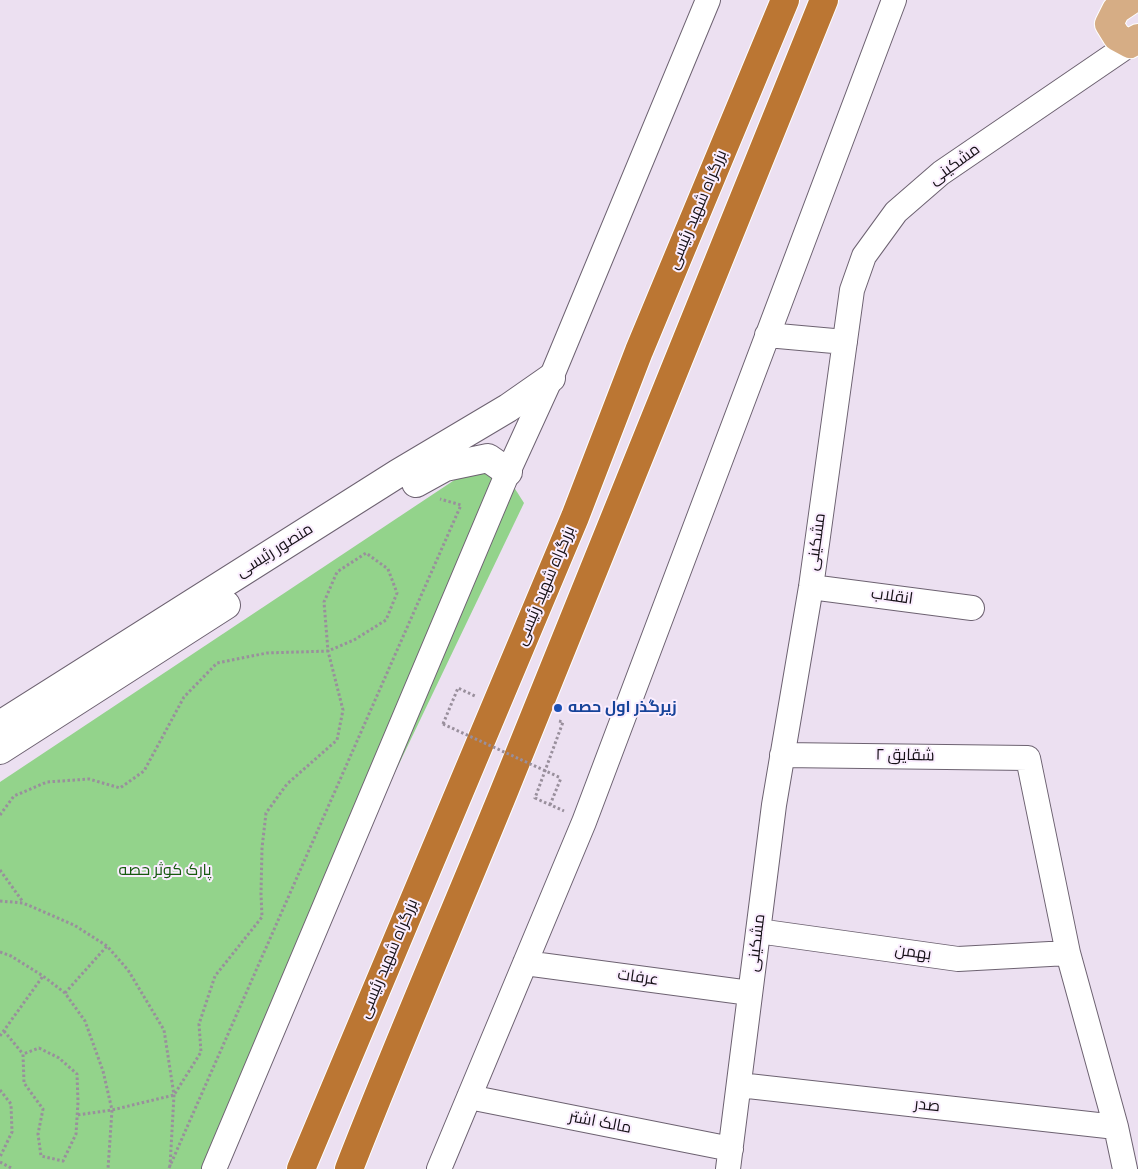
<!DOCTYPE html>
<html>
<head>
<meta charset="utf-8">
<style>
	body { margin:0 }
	canvas { display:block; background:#ece0f1 }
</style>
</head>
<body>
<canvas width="1138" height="1169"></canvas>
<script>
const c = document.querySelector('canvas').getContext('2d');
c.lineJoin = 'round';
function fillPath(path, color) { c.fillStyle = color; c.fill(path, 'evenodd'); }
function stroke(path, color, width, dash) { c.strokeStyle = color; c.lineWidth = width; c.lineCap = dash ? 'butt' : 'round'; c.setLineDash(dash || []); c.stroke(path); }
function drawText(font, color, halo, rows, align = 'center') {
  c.font = font + ' "Roboto Condensed",Cairo,sans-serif'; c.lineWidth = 4; c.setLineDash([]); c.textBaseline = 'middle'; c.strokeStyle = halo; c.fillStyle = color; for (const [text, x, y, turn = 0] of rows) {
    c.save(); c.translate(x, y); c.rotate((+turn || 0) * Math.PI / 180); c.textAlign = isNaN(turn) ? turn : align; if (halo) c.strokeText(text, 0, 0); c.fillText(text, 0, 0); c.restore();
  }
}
fillPath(new Path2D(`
	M468,471L505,473L524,503L205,1169H0V782Z`), '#93d38b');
const street = new Path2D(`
	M767,335L845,342
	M811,587L972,608
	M782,755L1028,758L1068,953L1116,1127L1125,1169
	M758,931L958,959L1068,953
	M525,963L750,993
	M739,1085L1116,1127
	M469,1097L731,1149
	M214,1169L508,472L551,378L708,0
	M439,1169L584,822L894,0
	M728,1169L774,805L811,587L852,290L864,256L896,212L941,173L1130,44`);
const secondary = new Path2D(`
	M416,483L445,467L488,458L508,472
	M0,725L397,474L508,408L551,378
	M0,750L226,605`);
const primary = new Path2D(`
	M1131,0L1116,10L1109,24L1117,37L1130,44L1138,38`);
const highway = new Path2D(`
	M301,1169L575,517L639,351L785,0
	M349,1169C398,1043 452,919 503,794C611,530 717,265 824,0`);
stroke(street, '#6d6271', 26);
stroke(secondary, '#6d6271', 30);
stroke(primary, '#fff', 30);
stroke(highway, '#fff', 30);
stroke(new Path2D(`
	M559,721L563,722L535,798L564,811
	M443,724L458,688L475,696
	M550,805L561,778
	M0,815L14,796L47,782L89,779L120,788L144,771L184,697L217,663L267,653L328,651L354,640L386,620L397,593L388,569L366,553L337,572L324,602L328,651L343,710L337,740L287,784L266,813L262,848L261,894L262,917L215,976L199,1024L201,1052L174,1095L112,1110L77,1115
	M0,870L23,902
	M0,901L23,903L74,925L107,946L128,970L164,1030L174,1095L170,1166
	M0,952L11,956L43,976L65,993L85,1021L103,1071L112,1110L108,1169
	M65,993L107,946
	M4,1031L23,1054
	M0,1036L43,976
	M39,1048L59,1058L77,1074L78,1102L76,1134L63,1161L41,1156L38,1134L43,1109L24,1083L23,1054Z
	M0,1090L11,1104L12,1132L0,1157
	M0,1162L13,1169
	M169,1168L461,505L440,499`), '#998f9c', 3, [2.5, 2.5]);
stroke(street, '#fff', 24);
stroke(secondary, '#fff', 28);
stroke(primary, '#d6ad85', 28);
stroke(highway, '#bb7633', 28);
stroke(new Path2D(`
	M443,724L561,778`), '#998f9c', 3, [2.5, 2.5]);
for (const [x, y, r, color] of [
	[558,708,5,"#1a4fb4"]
]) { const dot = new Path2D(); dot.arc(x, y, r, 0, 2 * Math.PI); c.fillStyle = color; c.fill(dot); stroke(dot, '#faedfe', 2); }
drawText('16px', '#151016', '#faedfe', [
	["مشکینی",955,165,-36],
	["بزرگراه شهید رئیسی",698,210,-67],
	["مشکینی",817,542,-82],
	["منصور رئیسی",275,551,-32],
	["بزرگراه شهید رئیسی",546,586,-67],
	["انقلاب",892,597,8],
	["شقایق ۲",905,756,1],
	["مشکینی",757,943,-83],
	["بهمن",913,953,8],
	["بزرگراه شهید رئیسی",389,959,-67],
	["عرفات",638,978,8],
	["صدر",927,1106,6],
	["مالک اشتر",600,1123,11]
]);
drawText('bold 16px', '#164399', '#faedfe', [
	["زیرگذر اول حصه",568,708]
], 'left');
drawText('16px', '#16590e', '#faedfe', [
	["پارک کوثر حصه",165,871]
]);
</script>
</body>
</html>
